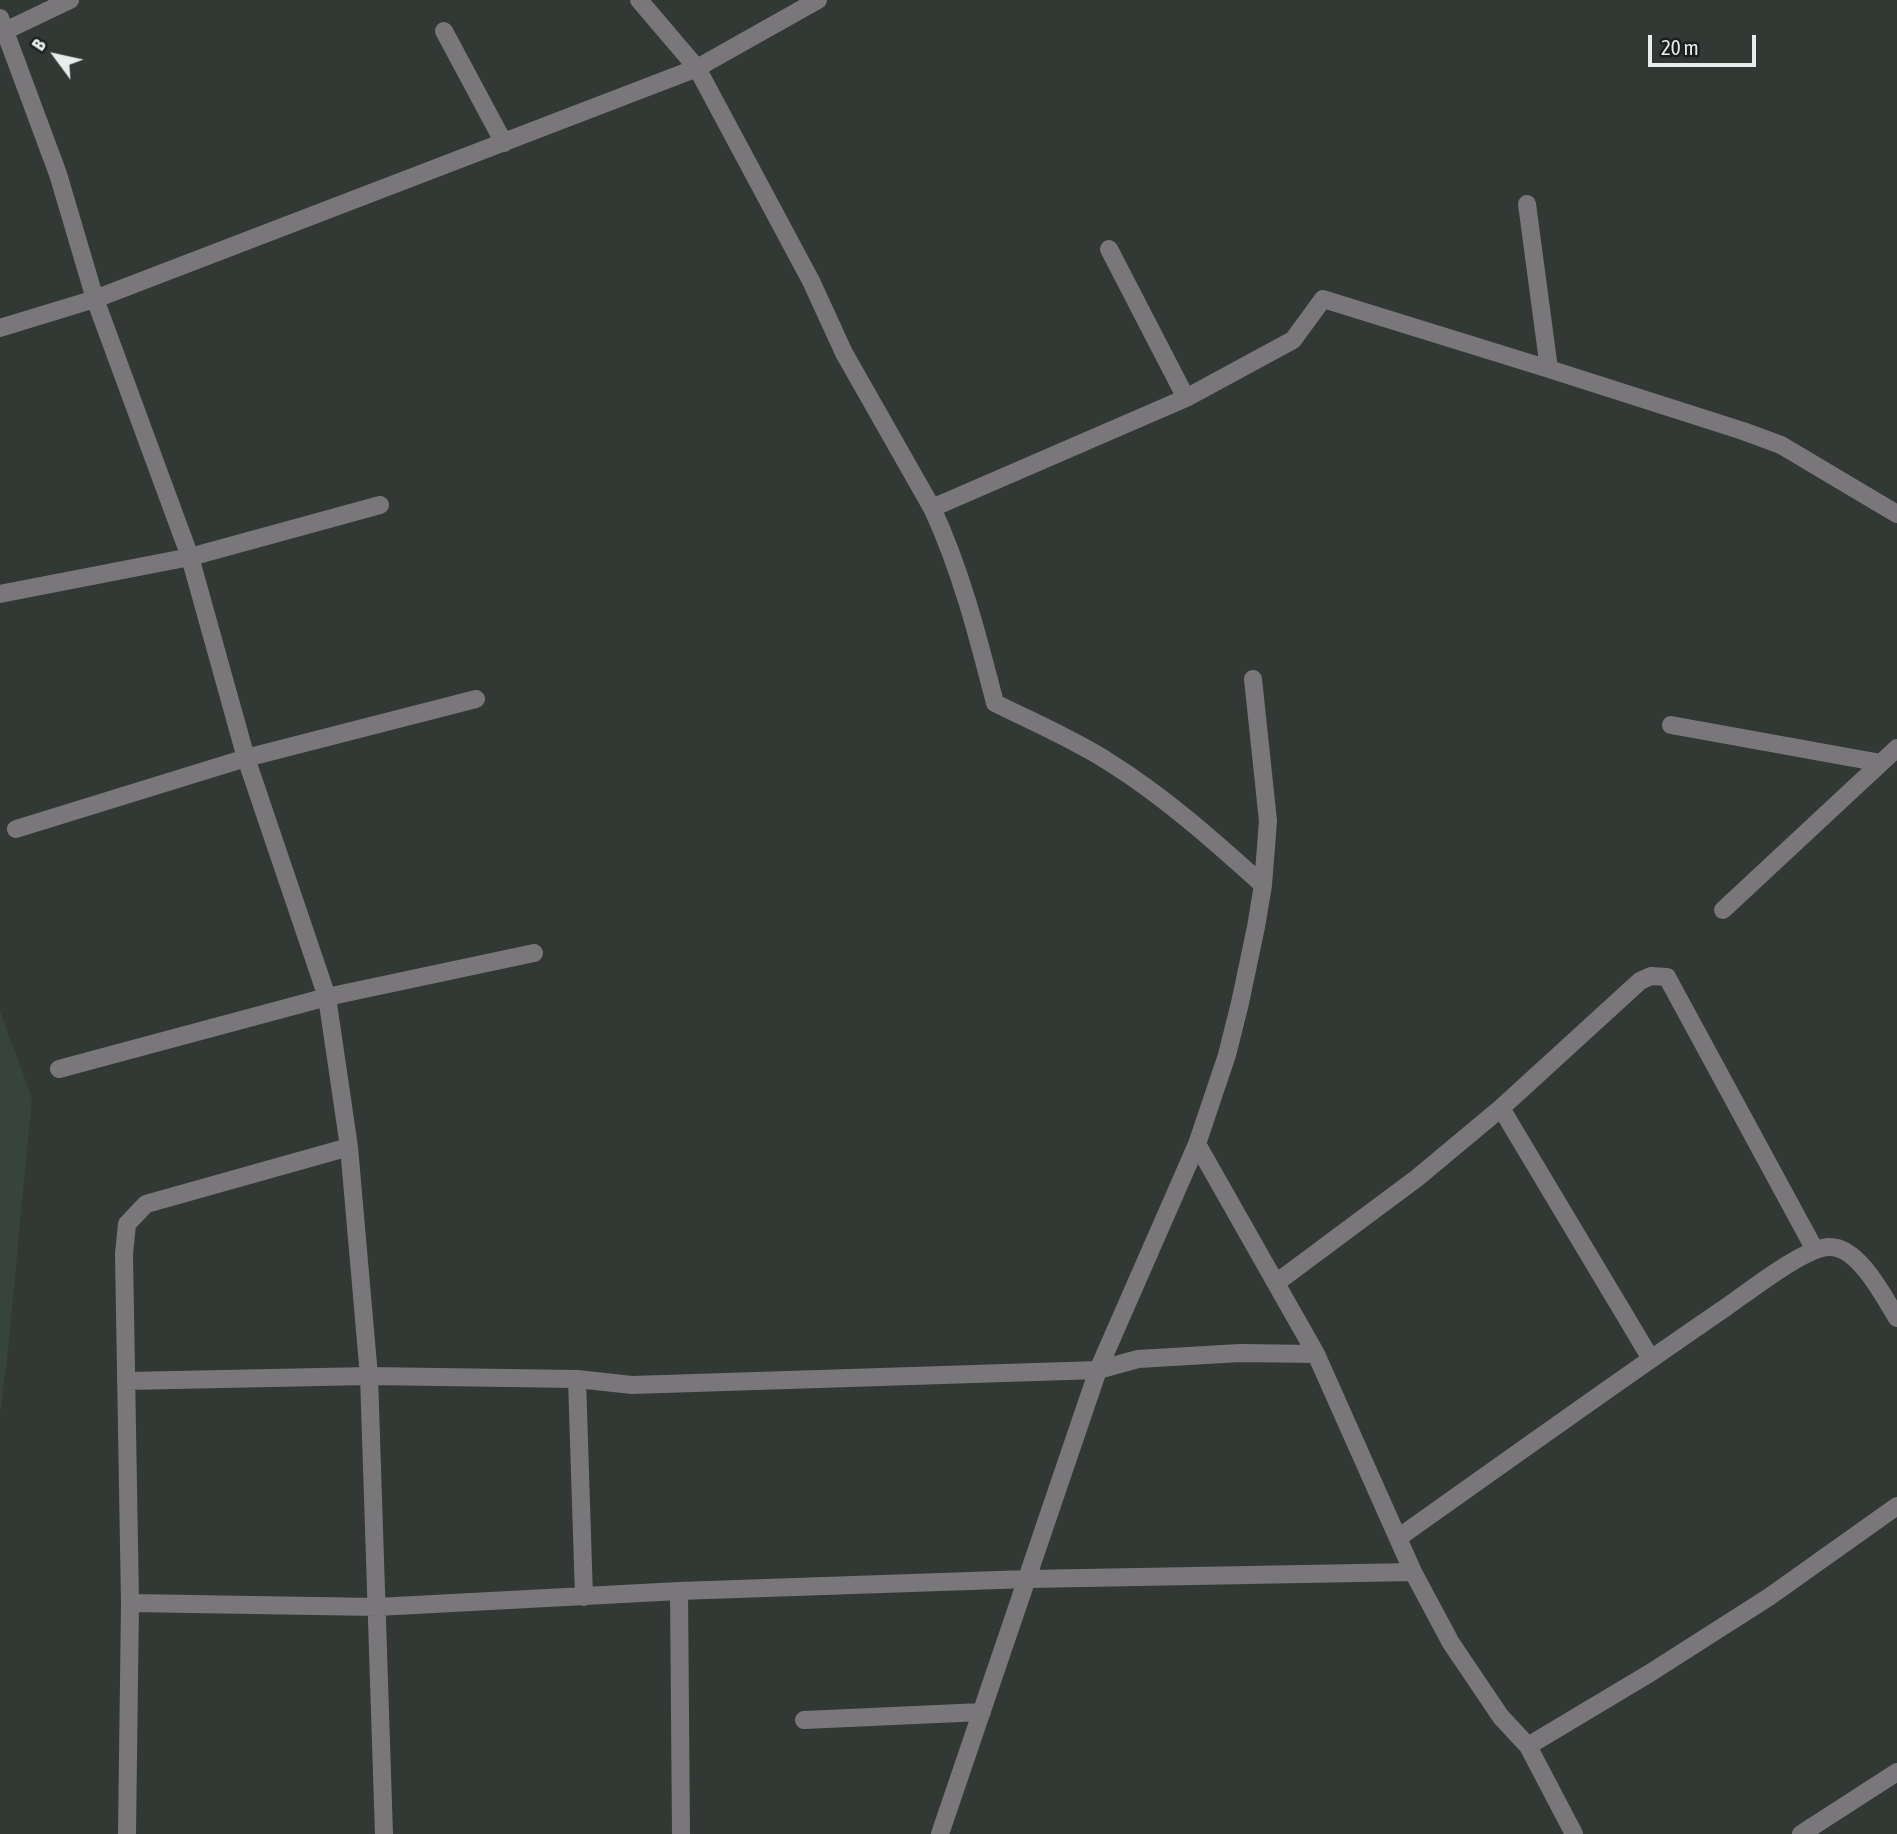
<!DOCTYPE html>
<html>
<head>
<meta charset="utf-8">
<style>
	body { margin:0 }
	#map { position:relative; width:1897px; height:1834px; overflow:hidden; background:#323834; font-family:"Asap Condensed",sans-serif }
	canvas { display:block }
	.north { position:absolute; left:21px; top:21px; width:70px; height:70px; -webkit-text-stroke:5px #1c1f1d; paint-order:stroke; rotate:303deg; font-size:19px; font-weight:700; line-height:28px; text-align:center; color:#e8ecea }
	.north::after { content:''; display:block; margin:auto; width:24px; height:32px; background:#e8ecea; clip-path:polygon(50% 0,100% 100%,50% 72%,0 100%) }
	.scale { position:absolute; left:1648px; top:35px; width:108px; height:32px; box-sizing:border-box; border:4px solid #e8ecea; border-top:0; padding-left:9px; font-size:21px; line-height:24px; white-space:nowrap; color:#e8ecea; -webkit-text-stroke:5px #1c1f1d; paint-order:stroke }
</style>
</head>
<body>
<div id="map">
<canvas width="1897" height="1834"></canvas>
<div class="north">B</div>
<div class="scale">20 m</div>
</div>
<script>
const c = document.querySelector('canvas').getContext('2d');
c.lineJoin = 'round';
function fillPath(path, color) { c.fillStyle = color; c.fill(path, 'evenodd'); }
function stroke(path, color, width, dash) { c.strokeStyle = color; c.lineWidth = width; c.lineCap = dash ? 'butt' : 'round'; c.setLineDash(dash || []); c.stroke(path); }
fillPath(new Path2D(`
	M0,1011L32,1098L7,1360L0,1413Z`), '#37443c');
stroke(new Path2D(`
	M639,0L697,68L811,281L844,353L932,508C961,570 978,637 995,703C1033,722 1073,739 1109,762C1165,797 1214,841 1263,885
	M0,18L58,174L95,299L190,557L246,758L327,997L349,1147L369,1376L384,1834
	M5,31L70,0
	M444,31L504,143
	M1527,204L1549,369L1743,431L1781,445L1897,514
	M1109,249L1186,398
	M0,328L95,299L697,68L818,0
	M932,508L1186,398L1293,340L1323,299L1549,369
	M0,594L190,557L380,505
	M1671,725L1881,763
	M16,829L246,758L476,699
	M1723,910L1897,748
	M59,1069L327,997L534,953
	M1501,1108L1651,1359
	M1197,1144L1316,1354L1413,1572L1451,1643L1501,1717L1528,1746L1574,1834
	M1276,1283L1417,1178L1501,1108L1640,981L1651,976L1667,977L1815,1250
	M577,1379L584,1597
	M126,1381L369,1376L577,1379L632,1385L1098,1370L1138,1359L1240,1353L1316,1354
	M1398,1538C1507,1461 1615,1383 1725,1308C1747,1293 1806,1246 1830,1247C1859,1247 1884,1297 1897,1318
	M679,1591L681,1834
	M130,1603L377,1607L679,1591L1028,1579L1413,1572
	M804,1720L982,1712
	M1528,1746L1650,1673L1769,1597L1897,1506
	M127,1834L130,1603L124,1254L127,1224L146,1204L349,1147
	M940,1834L1098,1370L1197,1144L1227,1055L1240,1003L1256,927L1263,885L1268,821L1253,679
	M1801,1834L1897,1772`), '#79777a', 18);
</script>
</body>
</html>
